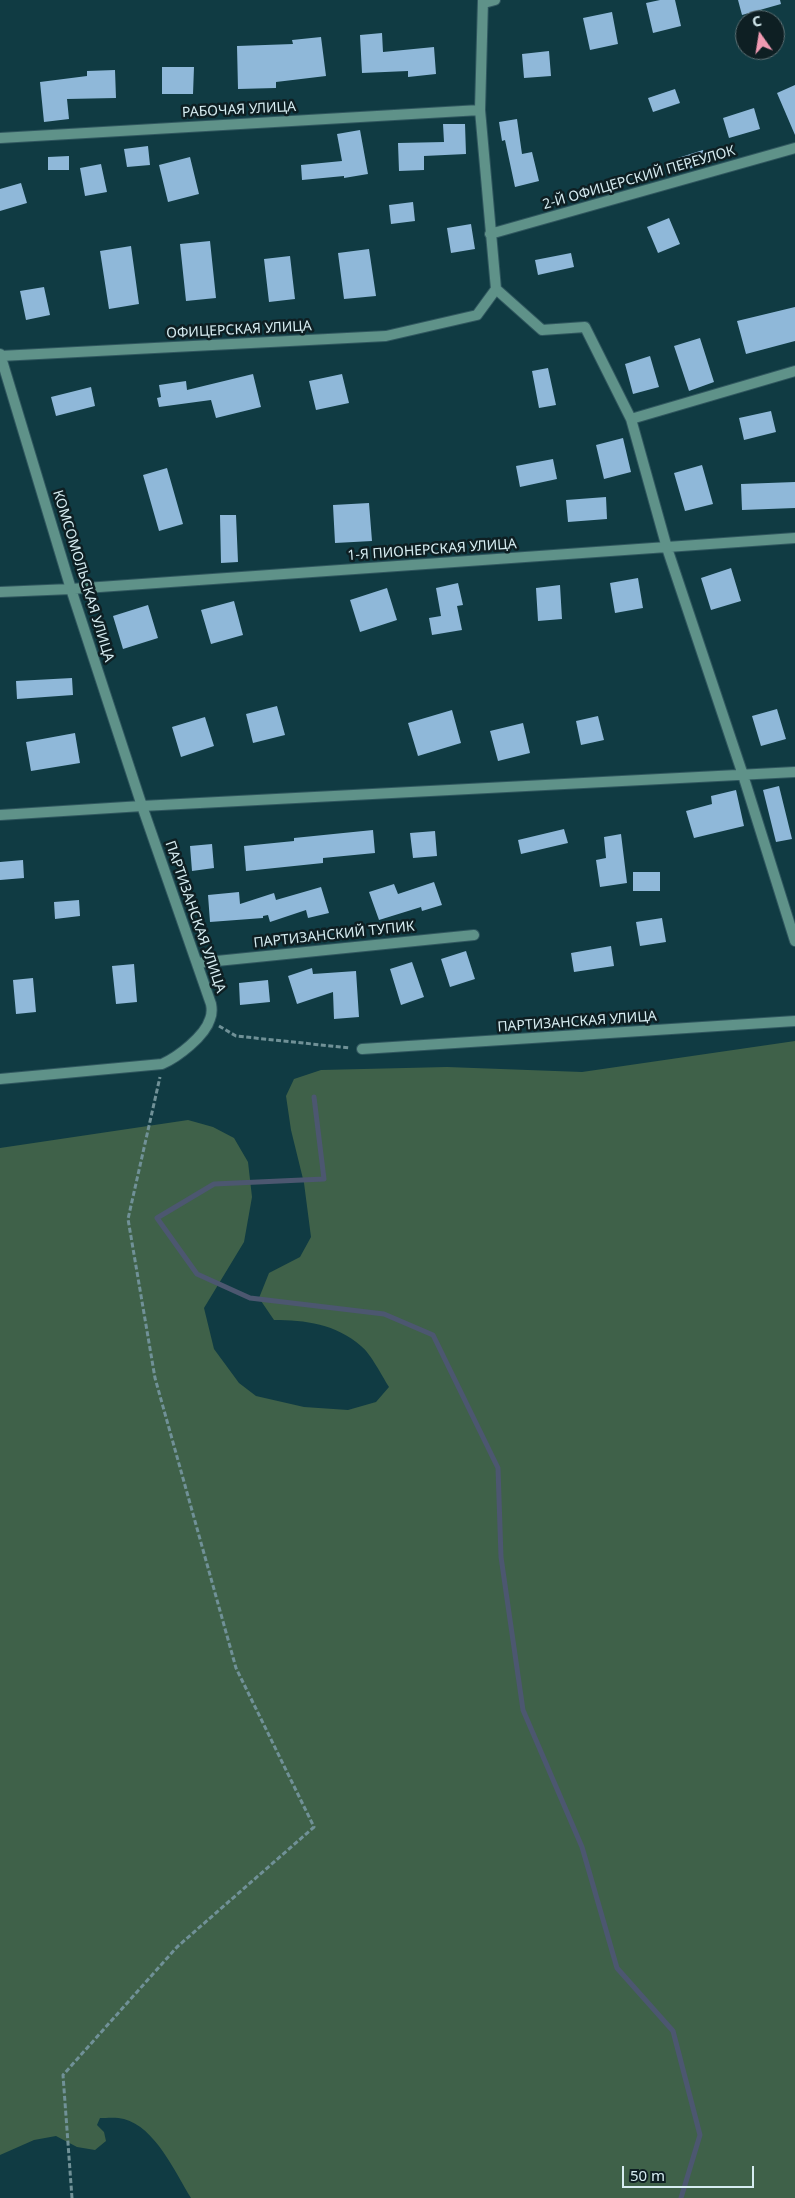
<!DOCTYPE html>
<html>
<head>
<meta charset="utf-8">
<style>
	body { margin:0 }
	#map { position:relative; width:795px; height:2198px; overflow:hidden; background:#103b43; font-family:"Noto Sans",sans-serif }
	canvas { display:block }
	.north { position:absolute; left:735px; top:10px; width:50px; height:50px; box-sizing:border-box; background:#0e1f23; border:1px solid #5e7175; border-radius:50%; rotate:347deg; font-size:14px; font-weight:700; line-height:20px; text-align:center; color:#d6ecf1 }
	.north::after { content:''; display:block; margin:auto; width:18px; height:22px; background:#f19ab2; clip-path:polygon(50% 0,100% 100%,50% 72%,0 100%) }
	.scale { position:absolute; left:622px; top:2166px; width:132px; height:22px; box-sizing:border-box; border:2px solid #d6ecf1; border-top:0; padding-left:6px; font-size:15px; line-height:18px; white-space:nowrap; color:#d6ecf1; -webkit-text-stroke:4px #0e1f23; paint-order:stroke }
</style>
</head>
<body>
<div id="map">
<canvas width="795" height="2198"></canvas>
<div class="north">С</div>
<div class="scale">50 m</div>
</div>
<script>
const c = document.querySelector('canvas').getContext('2d');
c.lineJoin = 'round';
function fillPath(path, color) { c.fillStyle = color; c.fill(path, 'evenodd'); }
function stroke(path, color, width, dash) { c.strokeStyle = color; c.lineWidth = width; c.lineCap = dash ? 'butt' : 'round'; c.setLineDash(dash || []); c.stroke(path); }
function drawText(font, color, halo, rows, align = 'center') {
  c.font = font + ' "Noto Sans",sans-serif'; c.lineWidth = 5; c.setLineDash([]); c.textBaseline = 'middle'; c.strokeStyle = halo; c.fillStyle = color; for (const [text, x, y, turn = 0] of rows) {
    c.save(); c.translate(x, y); c.rotate((+turn || 0) * Math.PI / 180); c.textAlign = isNaN(turn) ? turn : align; if (halo) c.strokeText(text, 0, 0); c.fillText(text, 0, 0); c.restore();
  }
}
fillPath(new Path2D(`
	M795,1041V2198H191C175,2172 155,2127 124,2119C117,2117 107,2118 100,2118L97,2125L104,2132L106,2141L95,2150L77,2147L56,2136L34,2140L0,2155V1148L188,1120L213,1127L234,1138L248,1162L252,1197L244,1242L204,1308L214,1349L239,1383L256,1396L304,1407L348,1410L376,1402L389,1387C382,1376 371,1354 361,1346C336,1324 305,1320 274,1320L259,1298L269,1273L300,1257L311,1237L304,1183L291,1130L286,1096L294,1079L321,1070L447,1067L582,1072Z`), '#3f6149');
stroke(new Path2D(`
	M314,1097L324,1179L214,1184L157,1218L197,1274L250,1298L384,1314L433,1335L498,1468L501,1557L523,1710L582,1847L617,1968L673,2031L700,2135L681,2198`), '#4c5770', 5);
fillPath(new Path2D(`
	M660,0H675L681,26L653,33L646,3Z
	M738,0H780L781,4L742,15Z
	M612,12L618,44L590,50L583,18Z
	M382,33L383,52L434,47L436,74L408,77V71L362,73L360,35Z
	M321,37L326,76L276,82V88L238,89L237,46L293,44L292,40Z
	M549,51L551,76L524,78L522,54Z
	M162,67H194L193,94H162Z
	M115,70L116,98L67,99L69,119L44,122L40,82L87,76V71Z
	M795,85V135L777,93Z
	M675,89L680,103L653,112L648,98Z
	M754,108L760,129L729,138L723,118Z
	M517,119L522,154L532,152L539,181L515,187L505,140L502,141L499,122Z
	M443,124H465L466,154L424,156V170L399,171L398,143L444,142Z
	M360,130L368,174L344,178V176L302,180L301,165L342,161L337,134Z
	M148,146L150,165L127,167L124,149Z
	M703,150L707,164L681,171L678,158Z
	M69,156V170H48V157Z
	M190,157L199,194L168,202L159,165Z
	M101,164L107,192L85,196L80,168Z
	M21,183L27,203L0,211V189Z
	M413,202L415,221L391,224L389,205Z
	M669,218L680,244L658,253L647,227Z
	M471,224L475,249L451,253L447,228Z
	M210,241L216,298L186,301L180,244Z
	M131,246L139,304L109,309L100,251Z
	M369,249L376,296L344,299L338,253Z
	M571,253L574,267L538,275L535,260Z
	M290,256L295,299L269,302L264,259Z
	M44,287L50,315L26,320L20,291Z
	M795,307V341L746,354L737,321Z
	M700,338L714,382L689,391L674,346Z
	M650,356L659,387L633,394L625,364Z
	M548,368L556,405L539,408L532,371Z
	M253,374L261,407L216,418L211,400L159,407L157,398L161,397L159,385L186,381L187,390Z
	M342,374L349,403L316,410L309,381Z
	M91,387L95,406L56,416L51,397Z
	M771,411L776,432L744,440L739,418Z
	M623,438L631,472L604,479L596,445Z
	M553,459L557,479L520,487L516,466Z
	M702,465L713,504L685,511L674,473Z
	M167,468L183,524L159,531L143,475Z
	M795,482V508L742,510L741,484Z
	M606,497L607,519L568,522L566,500Z
	M369,503L372,541L335,543L333,505Z
	M220,515H236L238,562L221,563Z
	M731,568L741,601L711,610L701,578Z
	M638,578L643,608L615,613L610,583Z
	M458,583L463,605L457,606L462,630L432,635L429,618L441,616L436,588Z
	M560,585L562,619L538,621L536,588Z
	M387,588L397,620L360,632L350,600Z
	M234,601L243,635L211,644L201,610Z
	M148,605L158,638L123,649L113,616Z
	M72,678L73,695L17,699L16,681Z
	M277,706L285,735L253,743L246,714Z
	M777,709L786,739L761,746L752,716Z
	M452,710L461,743L418,756L408,723Z
	M598,716L604,740L581,745L576,721Z
	M205,717L214,746L181,757L172,727Z
	M523,723L530,753L498,761L490,731Z
	M75,733L80,763L31,771L26,742Z
	M779,786L792,839L776,842L763,790Z
	M736,790L744,826L694,838L686,811L712,804L711,796Z
	M564,829L568,843L521,854L518,840Z
	M373,830L375,853L323,858V863L246,871L244,846L294,841V838Z
	M435,831L437,856L413,858L410,833Z
	M621,834L627,883L600,887L596,860L606,858L604,837Z
	M212,844L214,868L192,871L190,846Z
	M23,860L24,878L0,880V862Z
	M633,872H660V891H633Z
	M434,882L442,905L422,911L421,907L379,920L369,892L394,884L398,894Z
	M321,887L329,913L308,918L306,910L270,922L268,915L263,916V918L210,922L208,895L239,892L240,904L274,893L276,900Z
	M79,900L80,916L55,919L54,902Z
	M662,918L666,942L640,946L636,922Z
	M611,946L614,966L574,972L571,953Z
	M466,951L475,979L450,987L441,959Z
	M412,962L424,997L401,1005L390,969Z
	M134,964L137,1002L116,1004L112,966Z
	M312,968L313,974L356,971L359,1017L334,1019L333,992L297,1004L288,976Z
	M33,978L36,1012L16,1014L13,980Z
	M268,980L270,1002L240,1005L239,983Z`), '#8fb8d9');
const street = new Path2D(`
	M484,3L495,0
	M0,138L480,110
	M490,234L795,148
	M496,289L542,330L585,327L631,419L667,548L743,775L795,941
	M0,354L71,589L142,806L211,1004C212,1009 212,1014 210,1019C205,1036 178,1057 162,1064L0,1079
	M0,356L386,336L477,315L496,289L480,110L483,0
	M631,419L795,371
	M0,592L71,589L795,538
	M0,815L142,806L795,772
	M197,963L474,935
	M362,1049L795,1021`);
stroke(street, '#30575f', 12);
stroke(new Path2D(`
	M219,1026L236,1036L350,1048
	M72,2198L63,2075L177,1947L314,1827L236,1668L155,1378L128,1219L160,1077`), '#709197', 3, [5, 2.5]);
stroke(street, '#5f9289', 10);
drawText('14px', '#d6ecf1', '#0e1f23', [
	["РАБОЧАЯ УЛИЦА",239,110,-3],
	["2-Й ОФИЦЕРСКИЙ ПЕРЕУЛОК",639,178,-16],
	["ОФИЦЕРСКАЯ УЛИЦА",239,330,-3],
	["1-Я ПИОНЕРСКАЯ УЛИЦА",432,550,-4],
	["КОМСОМОЛЬСКАЯ УЛИЦА",83,576,73],
	["ПАРТИЗАНСКАЯ УЛИЦА",195,917,71],
	["ПАРТИЗАНСКИЙ ТУПИК",334,935,-6],
	["ПАРТИЗАНСКАЯ УЛИЦА",577,1022,-4]
]);
</script>
</body>
</html>
